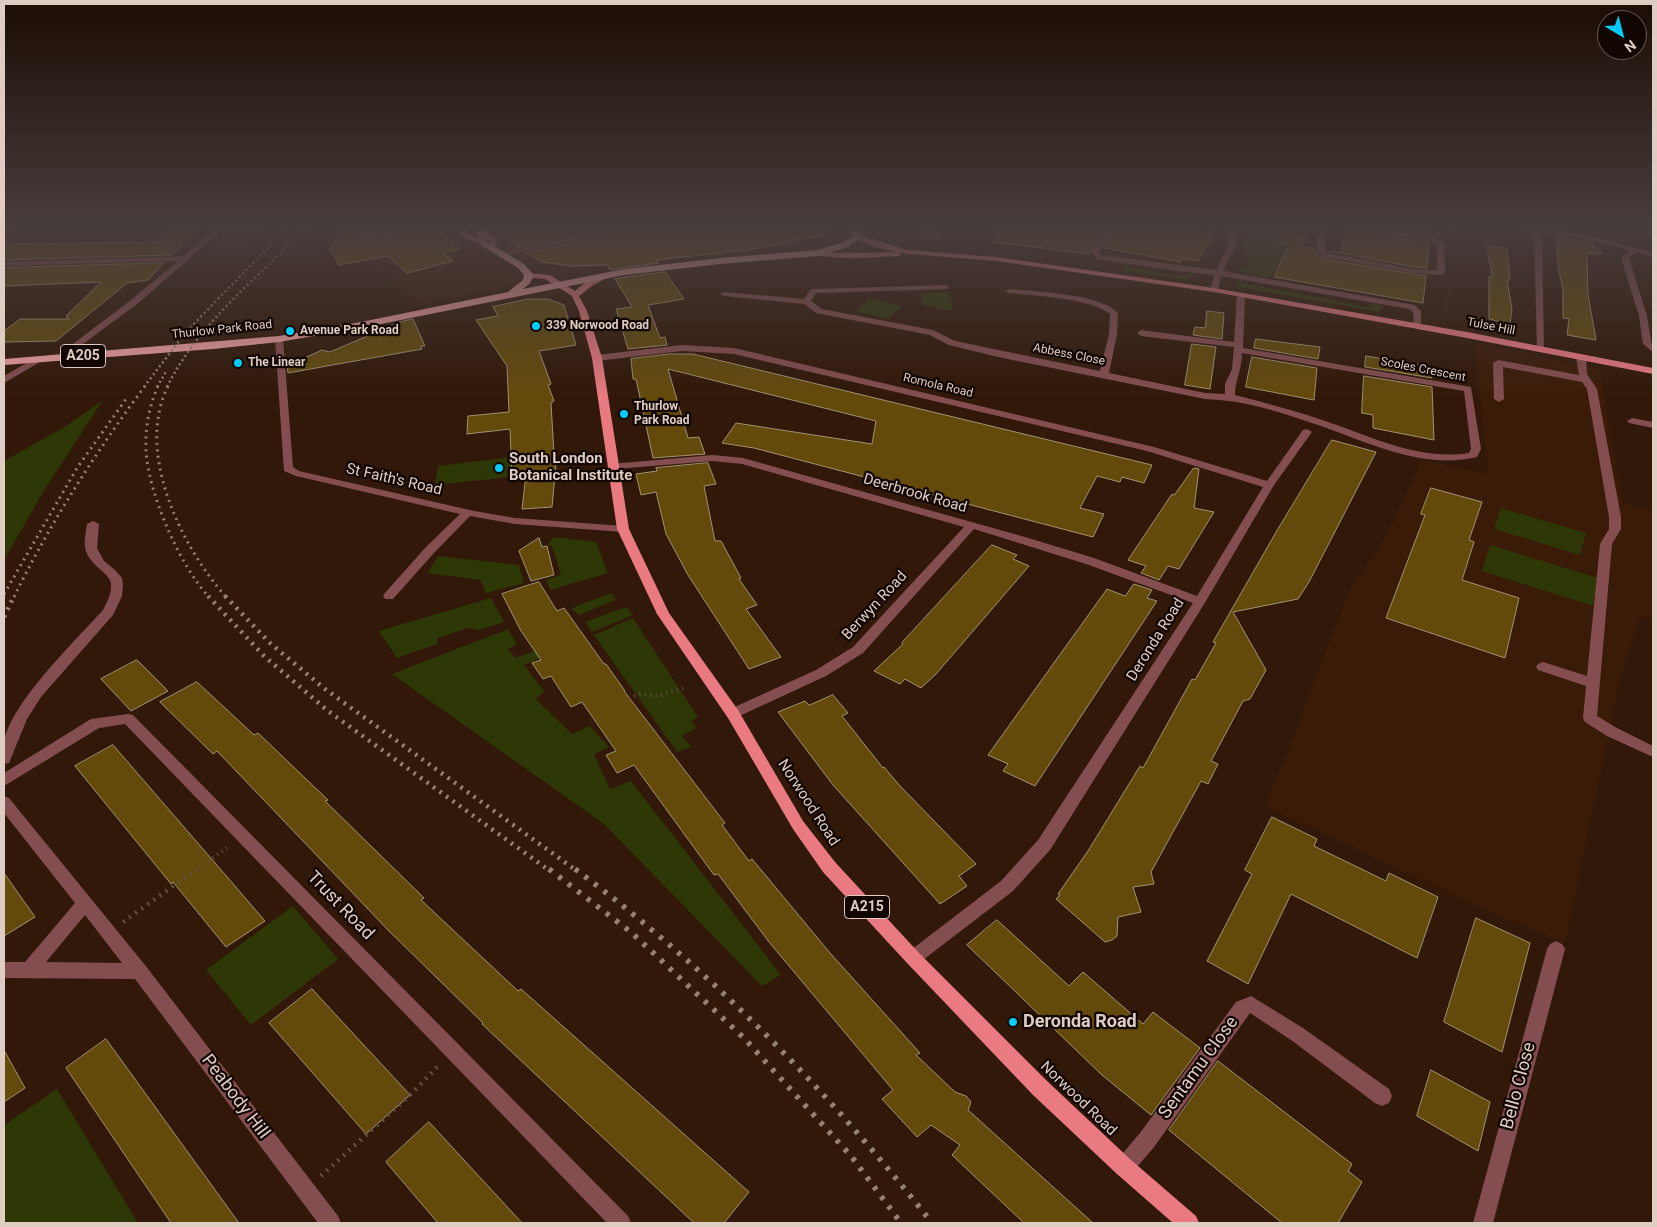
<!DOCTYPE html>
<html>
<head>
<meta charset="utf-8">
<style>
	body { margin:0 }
	#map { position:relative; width:1657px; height:1227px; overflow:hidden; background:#311808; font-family:Roboto,sans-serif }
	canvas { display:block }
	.frame { position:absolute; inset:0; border:5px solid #dfcdc4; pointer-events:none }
	.north { position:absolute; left:1597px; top:10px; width:50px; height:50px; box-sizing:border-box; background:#110602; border:1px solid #635650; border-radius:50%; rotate:143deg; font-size:14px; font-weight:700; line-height:20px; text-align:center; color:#dfcdc4 }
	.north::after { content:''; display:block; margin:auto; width:18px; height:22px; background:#03cbf9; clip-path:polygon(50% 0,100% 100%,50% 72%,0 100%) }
</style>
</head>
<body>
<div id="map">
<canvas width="1657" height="1227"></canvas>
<div class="frame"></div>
<div class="north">N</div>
</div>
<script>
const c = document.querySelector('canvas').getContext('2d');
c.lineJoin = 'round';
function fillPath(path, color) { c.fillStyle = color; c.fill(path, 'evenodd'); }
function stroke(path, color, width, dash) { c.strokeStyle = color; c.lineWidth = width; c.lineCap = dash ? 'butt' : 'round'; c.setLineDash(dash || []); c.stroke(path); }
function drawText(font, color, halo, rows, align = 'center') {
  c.font = font + ' Roboto,sans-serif'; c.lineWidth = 4.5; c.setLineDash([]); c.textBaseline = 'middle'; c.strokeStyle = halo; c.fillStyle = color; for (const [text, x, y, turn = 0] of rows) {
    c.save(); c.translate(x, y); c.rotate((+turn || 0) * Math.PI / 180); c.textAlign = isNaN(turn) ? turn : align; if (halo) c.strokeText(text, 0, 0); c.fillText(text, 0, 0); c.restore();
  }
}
fillPath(new Path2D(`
	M235,226H261L250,235V245H212Z
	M350,226H536L571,254L758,226H782L804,245L612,265L416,305L368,258L339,264L322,263Z
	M1474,344L1599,368L1623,504L1653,510V621L1640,617L1620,678L1565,944L1474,904L1265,806L1293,739L1331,635L1351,588L1382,544L1422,460L1487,473V458Z`), '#3a1b07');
fillPath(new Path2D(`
	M1243,226L1287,227L1280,243L1289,245L1278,268L1270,278L1239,272L1237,269L1252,264L1243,256L1246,230Z
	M1129,264L1127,267L1184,276L1191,271L1198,274L1185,280L1122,270L1124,266Z
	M1240,279L1243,283L1367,307L1371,303L1383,306L1379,312L1244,288L1236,286Z
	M950,292L953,310L951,311L923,305L920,295L926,293Z
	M870,299L902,306L888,319L855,311Z
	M103,400L45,489L4,560V461L63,428Z
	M512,457L510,477L435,485L438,466Z
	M1501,508L1586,533L1580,555L1494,529Z
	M554,537L596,542L608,573L551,590L546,580L561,575L552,546L547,545Z
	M1490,545L1598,578L1593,606L1482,571Z
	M438,556L519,565L524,583L486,593L480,580L428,573Z
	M611,593L616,600L579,615L572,608Z
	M491,598L504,622L479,630L468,628L437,638V644L397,658L379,631Z
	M626,607L633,615L592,632L585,622Z
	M633,618L698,717L691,721L697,728L682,736L691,747L677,752L594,635Z
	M508,629L517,644L508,649L516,658L542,648L547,655L524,665L544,691L536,699L572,734L590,726L609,747L594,754L610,789L631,781L781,975L762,986L604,824L392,674Z
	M293,906L338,959L251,1025L206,970Z
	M57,1089L138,1223H4V1125Z`), '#2e3706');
const building = new Path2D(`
	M178,226H200L172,255L4,260V244L158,242Z
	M349,226H400L380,230H363L357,233L358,236L371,238L400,235L417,230L423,226H432L460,249L443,253L453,261L407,273L388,256L339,265L332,251L333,250H328Z
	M499,226H623L518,248L496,229Z
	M647,226H825L826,235L747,250L656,260L659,263L610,270L607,265L570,266L542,262L526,253L645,228Z
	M1000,226H1110L1092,246L1089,254L993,242Z
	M1122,226H1190L1188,229L1215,233L1198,261L1182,258L1181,262L1104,248Z
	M1286,226L1307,230L1301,247L1315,249L1316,254L1324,259L1426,276L1423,303L1274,277L1289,245L1280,243Z
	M1378,226H1414L1431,229L1430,235Z
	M1346,230L1429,243L1427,268L1413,267L1330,251L1340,253Z
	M1554,236L1591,243L1603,254L1587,253L1588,295L1596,340L1567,335L1569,319L1563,318V291L1558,265L1557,239Z
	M1487,246L1507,248L1510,280H1507L1512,309L1510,324L1489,319V277H1492Z
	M164,263L148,280L127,283L56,341L4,342V331L20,319H69L66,316L101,282L4,286V268Z
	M665,272L684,299L648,305L660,338L665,337L667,345L628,349L616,309L632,307L615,279Z
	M528,299H548L564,305L576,345L539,351L551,384L548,385L554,401L551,403L554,454H557L552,507L522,509L526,475L512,476L510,429L467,434L468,416L509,412L507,366L476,320L498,316L493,307Z
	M1207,311L1224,313L1222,339L1193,335L1195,327L1205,328Z
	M413,319L425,346H421L422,349L288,373L287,366L322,350L330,352L400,322Z
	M1256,339L1320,347L1318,359L1254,348Z
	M1192,344L1216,347L1210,389L1185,385Z
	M669,354H693L1152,465L1144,483L1122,477L1120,482L1097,476L1080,508L1104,514L1093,537L754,448L722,443L736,423L872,444L876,421L668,369L688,438L699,437L705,454L653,458L636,379H633L631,359Z
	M1366,356L1431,367L1432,378L1365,367Z
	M1252,357L1317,368L1314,400L1246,387Z
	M1364,376L1432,387L1434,440L1373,428V415L1362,413Z
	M1332,440L1376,452L1309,582L1298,599L1233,612L1266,670L1250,699L1243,701L1211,761L1218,764L1208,784L1201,781L1151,872L1154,884L1133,887L1141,912L1118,917L1117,936L1112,940L1105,942L1056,899L1060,895L1058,894L1088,851L1140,766L1143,768L1192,679L1195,680L1216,643L1213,642L1275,534Z
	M708,463L716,484L704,486L715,541H721L741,578L739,579L757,605L746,609L781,657L749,669L688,575L666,534L656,492L641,495L636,474L657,471L656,468Z
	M1194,468L1199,469L1194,508L1214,512L1179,569L1168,566L1159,580L1141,573L1146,566L1128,560L1172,494L1174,495Z
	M1431,488L1482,502L1469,540L1474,542L1462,580L1519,598L1505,658L1386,618L1425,515L1421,514Z
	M539,538L542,547L547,546L554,575L531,581L519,551Z
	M992,545L1017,555L1013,559L1029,566L936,674L921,688L905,679L900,684L874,671L903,644L902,643Z
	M539,582L557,611L564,608L604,664H606L625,691H624L725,823L722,825L749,861L752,859L830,953L920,1053L916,1055L955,1092L966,1096L971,1102L968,1110L1093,1223H1024L952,1155L960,1145L931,1125L917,1137L882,1099L893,1090L769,942L718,874L714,875L634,765L617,773L606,755L616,751L582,702L571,707L551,676L543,679L532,663L541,660L521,631L502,594Z
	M1134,584L1152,590L1147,598L1157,601L1035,786L1003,771L1008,764L988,755L1107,589L1125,596Z
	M137,660L168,691L131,711L101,679Z
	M197,682L254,735L258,733L328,800L325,801L424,898L421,900L518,991L521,989L749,1192L724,1223H694L482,1024L483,1023L389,931L217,751L213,754L160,702Z
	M833,695L848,713L842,716L883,768L884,767L900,786L976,864L959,876L967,886L940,904L833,785L778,712L805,701L809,705Z
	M113,745L228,878L265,921L226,947L173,882L171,884L75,766Z
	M1272,817L1317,839L1314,846L1386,881L1389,873L1438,897L1417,958L1291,894L1248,984L1207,961L1252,874L1245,870Z
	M4,873L35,917L4,936Z
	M1476,918L1530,943L1502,1052L1444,1022Z
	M997,920L1069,986L1083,972L1143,1024L1153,1012L1200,1048L1151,1115L1102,1075L967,945Z
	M312,989L410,1095L366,1134L269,1023Z
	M106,1039L239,1223H171L66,1068Z
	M4,1050L25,1088L4,1102Z
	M1218,1061L1352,1164L1348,1171L1362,1182L1338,1223H1282L1169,1130Z
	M1431,1070L1490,1102L1478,1151L1417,1116Z
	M429,1122L522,1223H438L386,1162Z`);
fillPath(building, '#634a0b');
stroke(building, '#a29374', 1);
stroke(new Path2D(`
	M347,235L345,229L348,226
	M1453,237L1455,226
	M321,241L346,240
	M302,242L307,237H305
	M255,243L261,239L259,243
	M276,248H274L279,243
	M1259,264L1306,269L1313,262
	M1445,318L1450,282`), '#664f41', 2, [0.5, 2.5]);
stroke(new Path2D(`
	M629,698L641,694L658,696L684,688
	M195,871L228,847`), '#664f41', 4, [1, 4.5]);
stroke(new Path2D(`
	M123,922L197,869
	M321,1176L410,1095L439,1065`), '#664f41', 4.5, [2, 5.5]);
fillPath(new Path2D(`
	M10,226H20L4,233V228Z
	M219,226H227L137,304L60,361L57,360V356L131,300L178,261L4,266V262L184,256Z
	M408,226H421C411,232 369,240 359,234L363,232H380Z
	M631,226H645L501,256L497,254Z
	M927,226H933L931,233L940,237V241H934L924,236Z
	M1112,226H1120L1099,251L1102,255L1216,270L1229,244L1228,226H1235L1237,244L1223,271L1415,305L1421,311V326L1414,328L1413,312L1409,309L1221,276L1218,290L1214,292L1210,290L1214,275L1178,271L1096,259L1091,251Z
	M1317,226H1325V251L1329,253L1413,269L1437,270V244L1425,240L1342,228L1338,226C1368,224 1415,232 1444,241L1445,273L1441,275L1413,273L1324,257L1317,252Z
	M1515,226H1541L1542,228L1604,239L1653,253V257L1636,252L1629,258L1647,316L1653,352L1643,344L1639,316L1621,258L1629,250L1603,243L1542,232L1544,349L1540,352L1537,351L1534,231Z
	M945,285L949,287L948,289L816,293L811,301L822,309L933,330L955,341L1100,371L1109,334L1110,314C1091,298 1034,296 1009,293L1005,291L1009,289C1035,291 1101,294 1118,313L1117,334L1109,373L1205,393L1225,394V384L1232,369L1234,347L1141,336L1137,333L1141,330L1234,342L1237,295L1241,293L1245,295L1243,348L1471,387L1481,449L1477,457C1424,470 1369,443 1321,426C1283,413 1245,400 1205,399L998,357L949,345L930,335L816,313L804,304L724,296L720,294L724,292L804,299L811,289H814ZM1242,353L1464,391L1471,449L1469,453C1421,461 1372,437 1328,422C1297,411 1266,403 1235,395C1235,380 1242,370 1242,353Z
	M279,336L283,339L293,467L299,471L474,511L515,518L623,526L629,529L623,532L515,524L470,516L433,554L393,599H385L383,596L385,593L425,548L460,514L296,476L284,471L275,339Z
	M682,345L734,348L1154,447L1267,481L1303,430L1307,429L1312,432L1274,485L1206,601L1050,850L1013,891L919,963L913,966L907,963L904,958L907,953L1001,881L1038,840L1193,603L1086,564L974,529L863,653L826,676L733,719L728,718L726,714L728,710L816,670L853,647L964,527L742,464L713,461L615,469L611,468L610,466L611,464L713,455L743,458L1025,537L1094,558L1197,596L1263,487L1147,451L734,354L682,351L597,361L592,358L597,355Z
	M1581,354L1586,357L1587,374L1597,389L1621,517V529L1612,544L1597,716L1617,728L1653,746V757L1607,736L1585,722L1583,718L1586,686L1538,670L1536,667L1538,664L1543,662L1587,676L1600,544L1609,529V517L1587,389L1582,382L1503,367L1504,399L1499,402L1494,399L1493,363L1498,360L1579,375L1576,357Z
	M37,357L40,358V362L4,383V376Z
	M1632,418L1653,422V428L1629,423L1627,421Z
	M93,521L99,524L97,548L104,561L115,570L122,578L123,585L122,596L113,615L41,697L27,719L9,763L4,764C4,757 2,748 4,741C12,702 75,641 103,610C107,602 112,593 111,584C110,572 88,566 85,547C84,540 86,531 87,524Z
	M128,714L133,715L628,1216L631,1223H607L125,724L99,728L4,786V773L91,719Z
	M4,796L9,798L145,965L338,1216L341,1223H318L135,979L4,978V962H25L75,903L4,813ZM85,915L122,963L46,962Z
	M1556,941L1562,944L1565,949L1493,1223H1473L1547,949L1550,944Z
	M1251,996L1303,1028L1389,1089L1392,1096L1389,1103L1382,1106L1375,1103L1291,1040L1250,1013L1154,1147L1131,1174L1124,1177L1117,1174L1114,1167L1117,1160L1140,1133L1236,1002Z`), '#844e51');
fillPath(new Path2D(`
	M454,226H461L468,234L486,242L482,244L462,238Z
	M466,226H474L497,238L498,240L493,249L486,247L490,241Z
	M855,234L907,250L996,257L1214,288L1467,332L1653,368V374L1467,338L1214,292L996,261L900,253V256H897C880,257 826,261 814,253L818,251L837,253L897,252L875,247L855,238Z
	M526,273L550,275L575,291L587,281L605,275L609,277L593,285L579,296L587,311L602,358L629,529L669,613L738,710L803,821L835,862L919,953L1047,1081L1131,1160L1196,1216L1199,1223H1173L1117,1174L1033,1095L907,963L823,872L793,829L728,718L657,614L617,529L592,358L579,311L572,296L545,279L526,277Z`), '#ea7a82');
fillPath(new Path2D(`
	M488,226H497L486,235V241L524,264L534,275L530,283L523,289L624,269L720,258L817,250L842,243L853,235L846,226H854L862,236L848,247L818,256L720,264L624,275L361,328L279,342L213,349L4,365V359L279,336L361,322L508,292L523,280L524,275L518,268L479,244L477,234Z`), '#f3a1a4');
stroke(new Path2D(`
	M144,387L186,332L289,226
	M157,387L167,370
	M167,387C199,322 258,278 308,226`), '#968175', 2.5, [2, 3]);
stroke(new Path2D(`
	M158,386C149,406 145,428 146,450C148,493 180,566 209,597
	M168,386C135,452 181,546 226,597
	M4,594L77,468L126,399
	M14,597C50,523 96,452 145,386`), '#968175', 3, [2, 4.5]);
stroke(new Path2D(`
	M208,596L264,656L328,711L550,871
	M225,596L271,644L325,689L577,871
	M4,617L14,596`), '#968175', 4.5, [2.5, 5.5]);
stroke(new Path2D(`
	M549,869L632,933L744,1038L851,1156L901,1223
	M575,869C711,970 828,1091 932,1223`), '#968175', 5.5, [4, 8]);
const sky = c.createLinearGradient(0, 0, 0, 398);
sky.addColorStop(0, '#1b0d04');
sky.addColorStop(0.57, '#483d3d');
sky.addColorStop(1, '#483d3d00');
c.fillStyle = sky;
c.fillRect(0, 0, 1657, 398);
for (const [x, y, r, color] of [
	[536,326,5,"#03cbf9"],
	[290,331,5,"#03cbf9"],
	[238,363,5,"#03cbf9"],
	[624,414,5,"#03cbf9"],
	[499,468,5,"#03cbf9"],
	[1013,1022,5,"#03cbf9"]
]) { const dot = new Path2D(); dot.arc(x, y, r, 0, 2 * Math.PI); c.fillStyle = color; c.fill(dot); stroke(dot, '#110602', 2); }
drawText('bold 12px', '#dfcdc4', '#110602', [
	["339 Norwood Road",546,326],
	["Avenue Park Road",300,331],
	["The Linear",248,363],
	["Thurlow",634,407],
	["Park Road",634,421]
], 'left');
drawText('12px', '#dfcdc4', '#110602', [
	["Tulse Hill",1491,327,11],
	["Thurlow Park Road",222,330,-6],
	["Abbess Close",1069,355,11],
	["Scoles Crescent",1423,370,11],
	["Romola Road",938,386,13]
]);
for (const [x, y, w] of [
	[83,356,45],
	[867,907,45]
]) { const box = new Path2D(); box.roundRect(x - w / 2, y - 11.5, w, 23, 4); c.fillStyle = '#110602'; c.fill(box); stroke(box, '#dfcdc4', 1); }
drawText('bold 14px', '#dfcdc4', null, [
	["A205",83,356],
	["A215",867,907]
]);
drawText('bold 15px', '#dfcdc4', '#110602', [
	["South London",509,459],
	["Botanical Institute",509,476]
], 'left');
drawText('15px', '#dfcdc4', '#110602', [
	["St Faith's Road",394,480,13],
	["Deerbrook Road",915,494,16],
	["Berwyn Road",875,606,-47],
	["Deronda Road",1156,640,-58],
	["Norwood Road",808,803,57],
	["Norwood Road",1078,1099,44]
]);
drawText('18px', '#dfcdc4', '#110602', [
	["Trust Road",340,906,46],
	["Sentamu Close",1199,1068,-54],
	["Bello Close",1519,1086,-75],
	["Peabody Hill",235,1097,53]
]);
drawText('bold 18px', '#dfcdc4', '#110602', [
	["Deronda Road",1023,1022]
], 'left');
</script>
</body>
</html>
